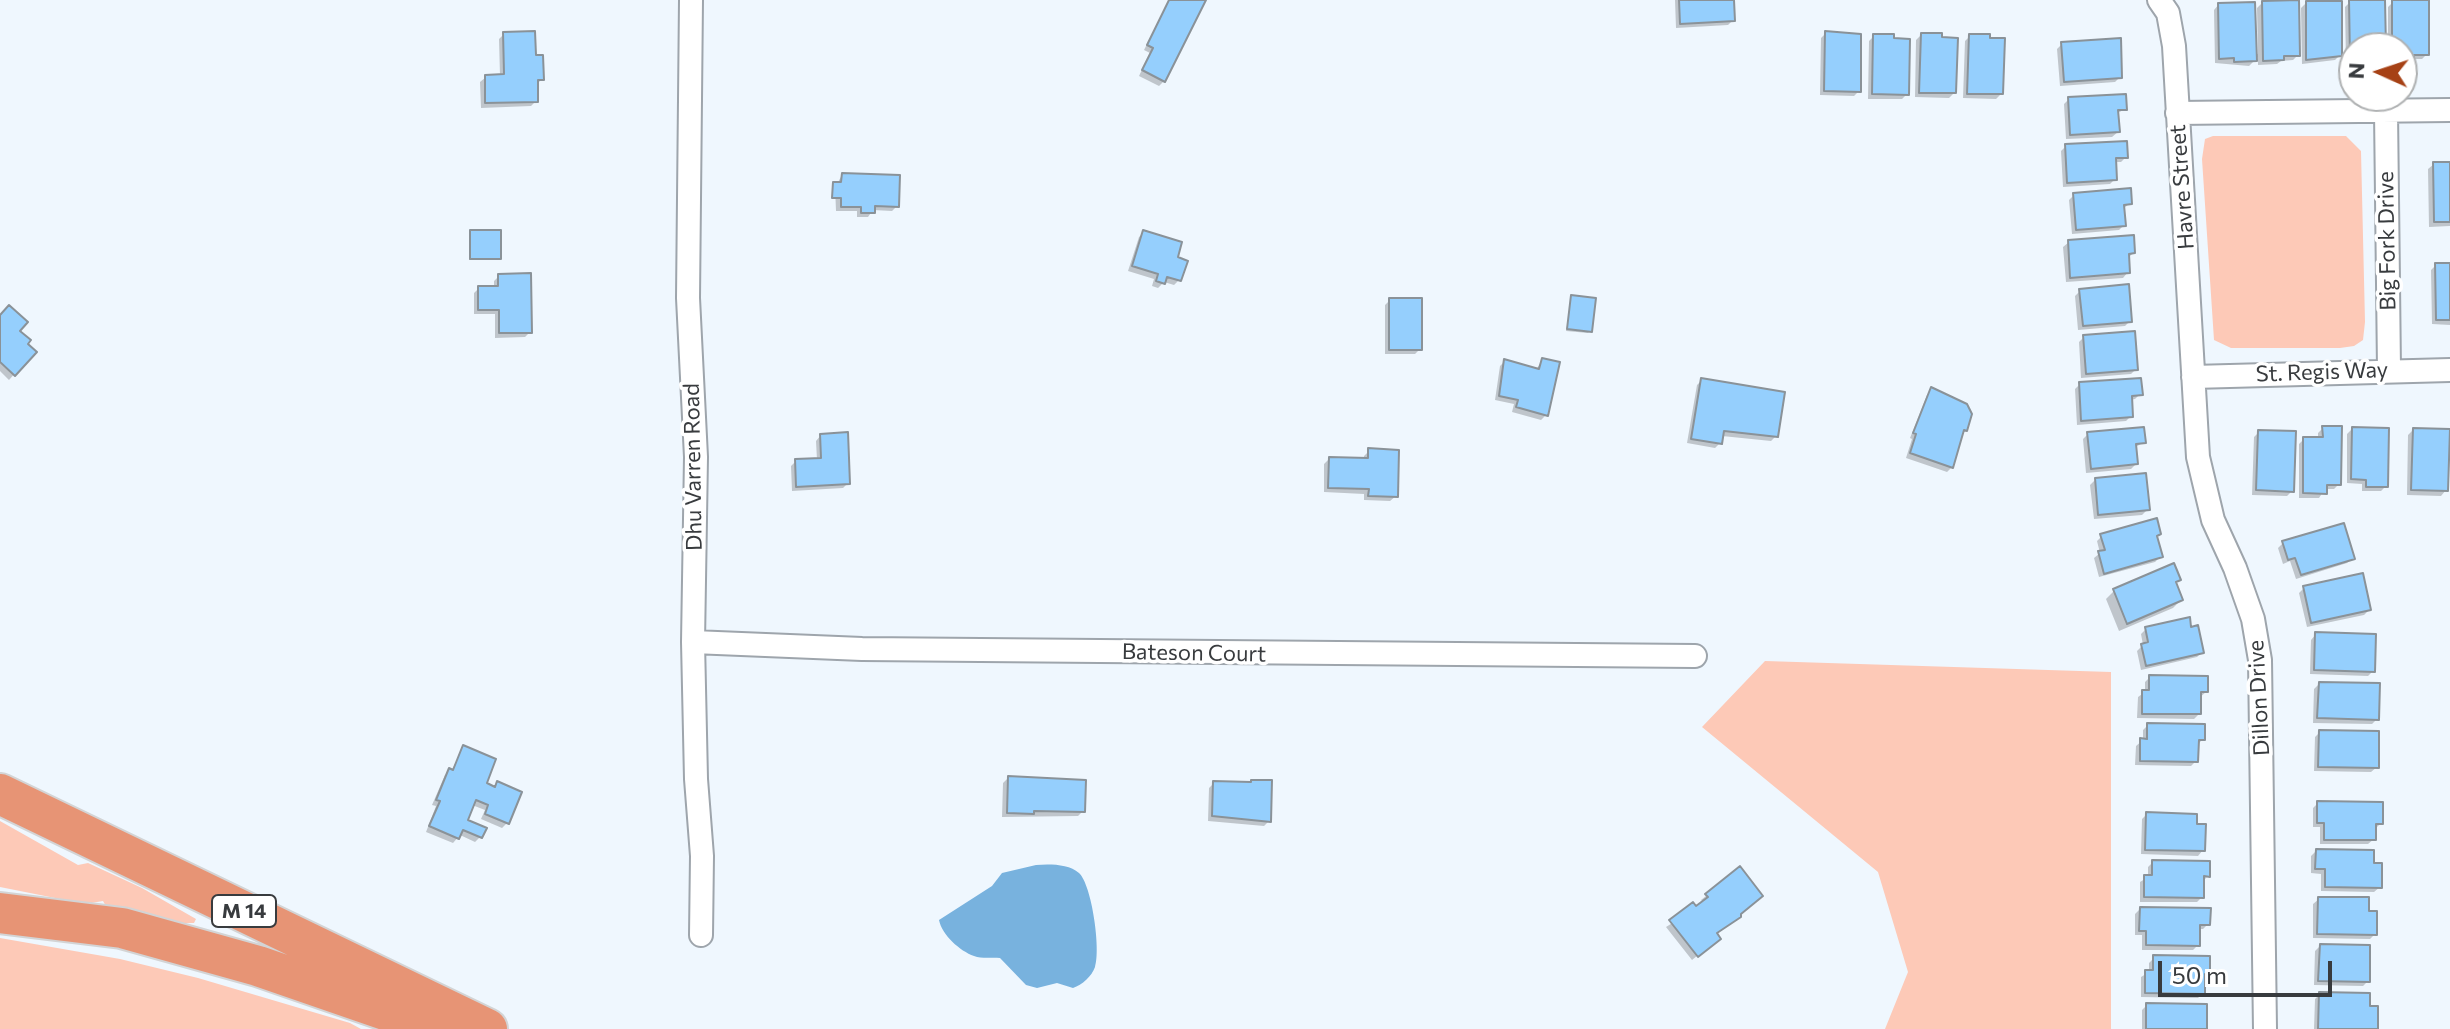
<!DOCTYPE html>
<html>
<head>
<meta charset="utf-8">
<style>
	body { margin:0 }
	#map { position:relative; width:2450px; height:1029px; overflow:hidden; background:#eff7fe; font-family:Commissioner,sans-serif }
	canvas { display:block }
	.north { position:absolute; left:2338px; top:32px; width:80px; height:80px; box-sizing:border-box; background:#fff; border:2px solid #afb1b2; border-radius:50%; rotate:273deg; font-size:22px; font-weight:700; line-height:32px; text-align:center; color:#383b3e }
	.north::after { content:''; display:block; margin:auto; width:28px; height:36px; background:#a64115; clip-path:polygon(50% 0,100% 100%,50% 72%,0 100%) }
	.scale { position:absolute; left:2158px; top:961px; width:174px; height:36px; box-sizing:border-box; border:4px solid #383b3e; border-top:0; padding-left:10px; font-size:24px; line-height:28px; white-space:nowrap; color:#383b3e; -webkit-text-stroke:6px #fff; paint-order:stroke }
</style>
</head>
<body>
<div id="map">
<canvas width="2450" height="1029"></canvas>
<div class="north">N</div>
<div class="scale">50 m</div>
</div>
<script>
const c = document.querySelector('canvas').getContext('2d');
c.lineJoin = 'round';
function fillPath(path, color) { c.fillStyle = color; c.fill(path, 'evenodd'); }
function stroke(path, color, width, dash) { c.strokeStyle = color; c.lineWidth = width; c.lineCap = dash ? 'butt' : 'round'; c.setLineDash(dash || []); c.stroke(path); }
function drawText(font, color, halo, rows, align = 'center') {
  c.font = font + ' Commissioner,sans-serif'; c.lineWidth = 7; c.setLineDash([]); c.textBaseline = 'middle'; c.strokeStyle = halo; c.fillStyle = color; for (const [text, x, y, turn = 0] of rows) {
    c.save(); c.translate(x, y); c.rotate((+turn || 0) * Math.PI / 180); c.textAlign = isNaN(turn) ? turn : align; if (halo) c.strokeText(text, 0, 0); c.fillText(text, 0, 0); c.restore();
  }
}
fillPath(new Path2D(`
	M2213,136H2346L2361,151L2365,322L2363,340L2354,346L2340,348H2231L2214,340L2202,159L2205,139Z
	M1765,661L2111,672V1029H1885L1908,972L1878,872L1702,727Z
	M0,821L78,865L88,863L142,888L196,919L194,923H181L107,908L103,901L85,904L0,887Z
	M0,938L120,959L198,978L350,1023L361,1029H0Z`), '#fdc9b7');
fillPath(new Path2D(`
	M1036,865C1050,864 1069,864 1079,873C1092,885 1101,950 1095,967C1092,976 1082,985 1073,988L1057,983L1037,988L1026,985L1000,958C992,957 982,959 974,956C960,951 942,935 939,920L992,886L1002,873Z`), '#78b2de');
fillPath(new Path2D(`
	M1169,0H1202L1164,81L1159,86L1139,76L1150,53L1144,50Z
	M1675,0H1732L1733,20L1728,25L1676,28Z
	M2350,2L2384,48H2354V63H2346L2345,7Z
	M2393,2L2427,54L2422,59H2411L2407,63H2402V48H2388V7Z
	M2262,3L2298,55L2293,60L2281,61L2277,64L2258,65V57L2249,66L2215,63L2214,10L2219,4L2254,54H2258L2257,8Z
	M2306,3L2340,55L2335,60L2302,64L2301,8Z
	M1826,33L1859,91L1854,96L1820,95L1821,38Z
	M504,34L534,57L542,79L536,85V101L531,106L481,108L480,82L486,77L500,76L499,39Z
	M1921,35L1954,93L1949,98L1915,97L1916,40Z
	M1874,36L1907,94L1902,99H1868L1869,41Z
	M1970,36L1988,40L2001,94L1996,99L1963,98L1965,41Z
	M2062,44L2120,77L2115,82L2060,86L2057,49Z
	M2069,99L2125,109L2116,114L2118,132L2112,137L2066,139L2064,104Z
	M2066,146L2126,157L2121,162H2114L2115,179L2110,184L2063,187L2061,151Z
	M2434,164H2450V226L2429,227L2428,169Z
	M842,175L897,206L892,211L873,210L868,217H857V211H836L835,186H832L837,184Z
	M2074,195L2130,203L2123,209L2124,225L2119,230L2072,234L2069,200Z
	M471,232L499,258L497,260H469Z
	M1144,232L1175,259L1179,280L1174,285L1164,282L1158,288L1152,286L1154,279L1128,271L1139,237Z
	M2069,242L2133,253L2127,259L2128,272L2123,278L2066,282L2063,247Z
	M2436,265H2450V325L2432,324L2431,270Z
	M499,276L530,332L525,337L495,338V314H474V293L479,288H494V281Z
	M2080,291L2130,321L2125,326L2078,330L2075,296Z
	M1572,297L1590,331L1588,333L1566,331Z
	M1390,300L1420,349L1415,354H1385V305Z
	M0,317L18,331L34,352L9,380L0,371Z
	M2084,337L2136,369L2131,374L2081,378L2079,342Z
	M1542,360L1546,415L1541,420L1512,412L1514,404L1495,400L1500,366L1505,361L1536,370Z
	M1702,380L1776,436L1771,441L1722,436L1720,443L1715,448L1687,443L1697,385Z
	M2080,384L2140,394L2135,399L2130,400L2131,416L2126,421L2077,425L2075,389Z
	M1932,390L1965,430L1961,434L1952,467L1947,472L1906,458L1912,439L1910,438L1927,395Z
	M2323,428L2339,484L2334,489H2325L2319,498H2299V444L2304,439H2318V433Z
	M2352,429L2386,486L2381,491H2362V484L2347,483V434Z
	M2413,430L2446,490L2441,496L2407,495L2408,435Z
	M2259,432L2292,491L2287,496L2252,495L2254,437Z
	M2088,434L2144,442L2134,448L2136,464L2131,469L2086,473L2083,439Z
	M821,435L848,483L843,488L792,491L791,466L796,461L817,460L816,441Z
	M1369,451L1396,496L1390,501L1364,500V494L1324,492V464L1329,459L1364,460V456Z
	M2095,480L2147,510L2142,515L2094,519L2090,485Z
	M2159,534L2155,538L2160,557L2155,562L2099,577L2094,558L2100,553L2097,541L2102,536Z
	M2283,543L2352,558L2347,563L2296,579L2290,561L2283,564L2278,548Z
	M2174,583L2181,600L2173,608L2119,631L2106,599L2114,591Z
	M2304,588L2369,610L2364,615L2307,627L2299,593Z
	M2146,629H2190L2202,652L2197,657L2141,670L2137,651L2143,645L2141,634Z
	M2316,634L2373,671L2368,676L2310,674L2311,640Z
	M2150,677L2206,692L2199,698V714L2194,719L2137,718L2138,697L2145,692V682Z
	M2319,684L2377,719L2372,724L2313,723L2314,689Z
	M2148,725L2203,739L2198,744L2196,761L2191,766L2135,765L2136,746L2143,740V730Z
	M2320,732L2377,767L2371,772L2314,771L2315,737Z
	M464,748L484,784L493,788L498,783L507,823L502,828L481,819L485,810L472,805L465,821L480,837L475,842L460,835L453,843L426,832L436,806L432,805L445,775L451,771Z
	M1008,778L1083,811L1078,816L1002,817L1003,783Z
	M1214,783L1269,821L1264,826L1208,821L1209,788Z
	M2318,803L2381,823L2376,828L2374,839L2368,844H2320V827H2313V808Z
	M2147,814L2203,850L2198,856L2141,854L2142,819Z
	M2316,851L2372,865L2380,887L2374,892L2321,891V874L2311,873V856Z
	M2153,862L2208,876L2202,882V897L2197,902H2140V882L2148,877V867Z
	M1739,869L1713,943L1692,960L1666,927L1704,903L1701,900L1706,896Z
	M2319,899L2367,913L2375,934L2370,939L2313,938V904Z
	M2140,909L2208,924L2203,929H2198V945L2193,950H2142V935H2135V914Z
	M2320,946L2368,981L2363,986L2314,985L2315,951Z
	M2154,958L2208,973L2203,979V993L2198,998L2141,997V977L2149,972V963Z
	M2320,994L2368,1007L2376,1029H2314L2315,999Z
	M2147,1005L2205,1029H2142V1010Z`), '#0003');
const building = new Path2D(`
	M1169,0H1206L1165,82L1142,70L1153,48L1147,45Z
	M1679,0H1734L1735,21L1680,24Z
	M2299,0L2300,56H2284V60L2263,61L2262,1Z
	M2349,0H2385L2386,48H2354V59H2350Z
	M2392,0H2429V55H2414V59H2402V48H2392Z
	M2306,1H2342V56L2306,60Z
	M2255,2L2257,61L2234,62V58L2219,59L2218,3Z
	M535,31L536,55H543L544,80H538V102L485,103V75L504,74L503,32Z
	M1825,31L1861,34V92L1824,91Z
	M1921,33H1942V37L1958,38L1956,93H1919Z
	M1873,34H1894V38L1910,39L1909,95L1872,94Z
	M1969,34H1990V38H2005L2003,94H1967Z
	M2121,38L2122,78L2064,82L2061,42Z
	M2126,94L2127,110H2118L2120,132L2070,135L2068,97Z
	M2127,141L2128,158H2116L2117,180L2067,183L2065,144Z
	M2433,162H2450V222H2434Z
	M842,173L900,175L899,207L875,206V213H861V207H841V198H832L833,182H841Z
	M2131,188L2132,204L2124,205L2126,226L2076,230L2073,193Z
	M470,230H501V259H470Z
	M1143,230L1182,242L1178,257L1188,261L1181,281L1167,277L1165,284L1156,281L1158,274L1132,266Z
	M2134,235L2135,253L2129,254L2130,273L2070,278L2068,240Z
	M2435,263H2450V320H2436Z
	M531,273L532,333H499V310H478V286H498V274Z
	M2129,284L2132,322L2083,326L2079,289Z
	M1571,295L1596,298L1592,332L1567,329Z
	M1389,298H1422V350H1389Z
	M9,305L28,322L20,331L31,340L28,344L37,352L15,376L0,362V315Z
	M2135,331L2138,370L2086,374L2083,335Z
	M1542,358L1560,362L1548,416L1516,407L1518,400L1499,396L1504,359L1539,369Z
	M1701,378L1785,392L1778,437L1724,431L1722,444L1691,439Z
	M2141,378L2143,395L2132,396L2133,417L2081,421L2079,382Z
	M1931,387L1967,404L1972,414L1967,431L1964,430L1953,468L1910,453L1916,434L1913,433Z
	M2322,426H2342L2341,485H2327V494L2303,493V437H2323Z
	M2144,427L2146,443L2136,444L2138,464L2091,469L2087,432Z
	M2352,427L2389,428L2388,487H2366V480L2351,479Z
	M2413,428L2450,429L2448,491L2411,490Z
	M2258,430L2296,431L2294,492L2256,490Z
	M848,432L850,484L796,487L795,459L821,458L820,434Z
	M1368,448L1399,450L1398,497L1368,496L1369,489L1328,488L1329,457L1368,458Z
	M2146,473L2150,510L2098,515L2095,478Z
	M2157,518L2161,534L2157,536L2163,557L2104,574L2098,551L2105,550L2100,534Z
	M2344,523L2355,559L2301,575L2295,558L2288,560L2282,541Z
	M2174,563L2181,580L2176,582L2183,600L2127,624L2113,589Z
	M2363,573L2371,610L2311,623L2303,586Z
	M2190,617L2191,627L2198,625L2204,653L2146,666L2141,644L2148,642L2145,627Z
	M2315,632L2376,634L2375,672L2314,670Z
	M2149,675L2208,676V692H2201V714H2142V690H2149Z
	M2319,682L2380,683L2379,720L2317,718Z
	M2147,723L2205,724V740H2199L2198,762L2140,761V738L2147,739Z
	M2319,730L2379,731V768L2318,767Z
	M463,745L496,759L487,783L495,787L497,781L522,792L509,824L485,814L488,805L476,800L468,820L487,828L482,838L463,830L459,839L429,826L440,801L436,800L449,768L453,770Z
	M1008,776L1086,780L1085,812L1034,811V814L1007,813Z
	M1251,780H1272L1271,822L1212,816L1213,781L1251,782Z
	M2317,801L2383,802V824H2376V840H2324V823H2317Z
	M2146,812L2197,814V824H2206L2205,851L2145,850Z
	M2316,849L2374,850V863H2382V888L2325,887V869H2315Z
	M2152,860L2210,861V877L2204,876V898L2144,897V875H2152Z
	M1740,866L1763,896L1741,914V917L1717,933L1721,939L1698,957L1669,920L1693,902L1696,906L1708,897L1705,894Z
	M2318,897H2369V911H2377V935L2317,934Z
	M2140,907L2211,908L2210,925H2200V946L2146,945V931H2139Z
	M2320,944L2370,945V982L2318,981Z
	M2153,955L2210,956V974H2205V994L2145,993V970H2153Z
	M2319,992L2370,993V1006H2378V1029H2318Z
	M2146,1003L2207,1004V1029H2146Z`);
fillPath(building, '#95cffd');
stroke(building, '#8a9298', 2);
const minor = new Path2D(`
	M691,0L688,298L696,457L693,642L696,779L702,856L701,935
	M2159,0L2168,13L2174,46L2198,457L2213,520L2235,568L2253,619L2260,660L2265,1029
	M2386,111L2389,370
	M2177,113L2450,110
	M2193,377L2450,370
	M693,642L862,649L1695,656`);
const motorway = new Path2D(`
	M0,794L487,1029
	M0,913L122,928L258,966L440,1029`);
stroke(minor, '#9ea5ac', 26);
stroke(motorway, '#d3d4d5', 44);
stroke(minor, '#fff', 22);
stroke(motorway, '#e79475', 40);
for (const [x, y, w] of [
	[244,911,64]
]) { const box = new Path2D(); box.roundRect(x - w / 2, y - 16, w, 32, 6); c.fillStyle = '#fff'; c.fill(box); stroke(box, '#383b3e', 2); }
drawText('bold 20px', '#383b3e', null, [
	["M 14",244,911]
]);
drawText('22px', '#383b3e', '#fff', [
	["Havre Street",2182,187,-94],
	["Big Fork Drive",2387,241,-91],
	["St. Regis Way",2322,372,-2],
	["Dhu Varren Road",693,467,-91],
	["Bateson Court",1194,653,1],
	["Dillon Drive",2259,698,-93]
]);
</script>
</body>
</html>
